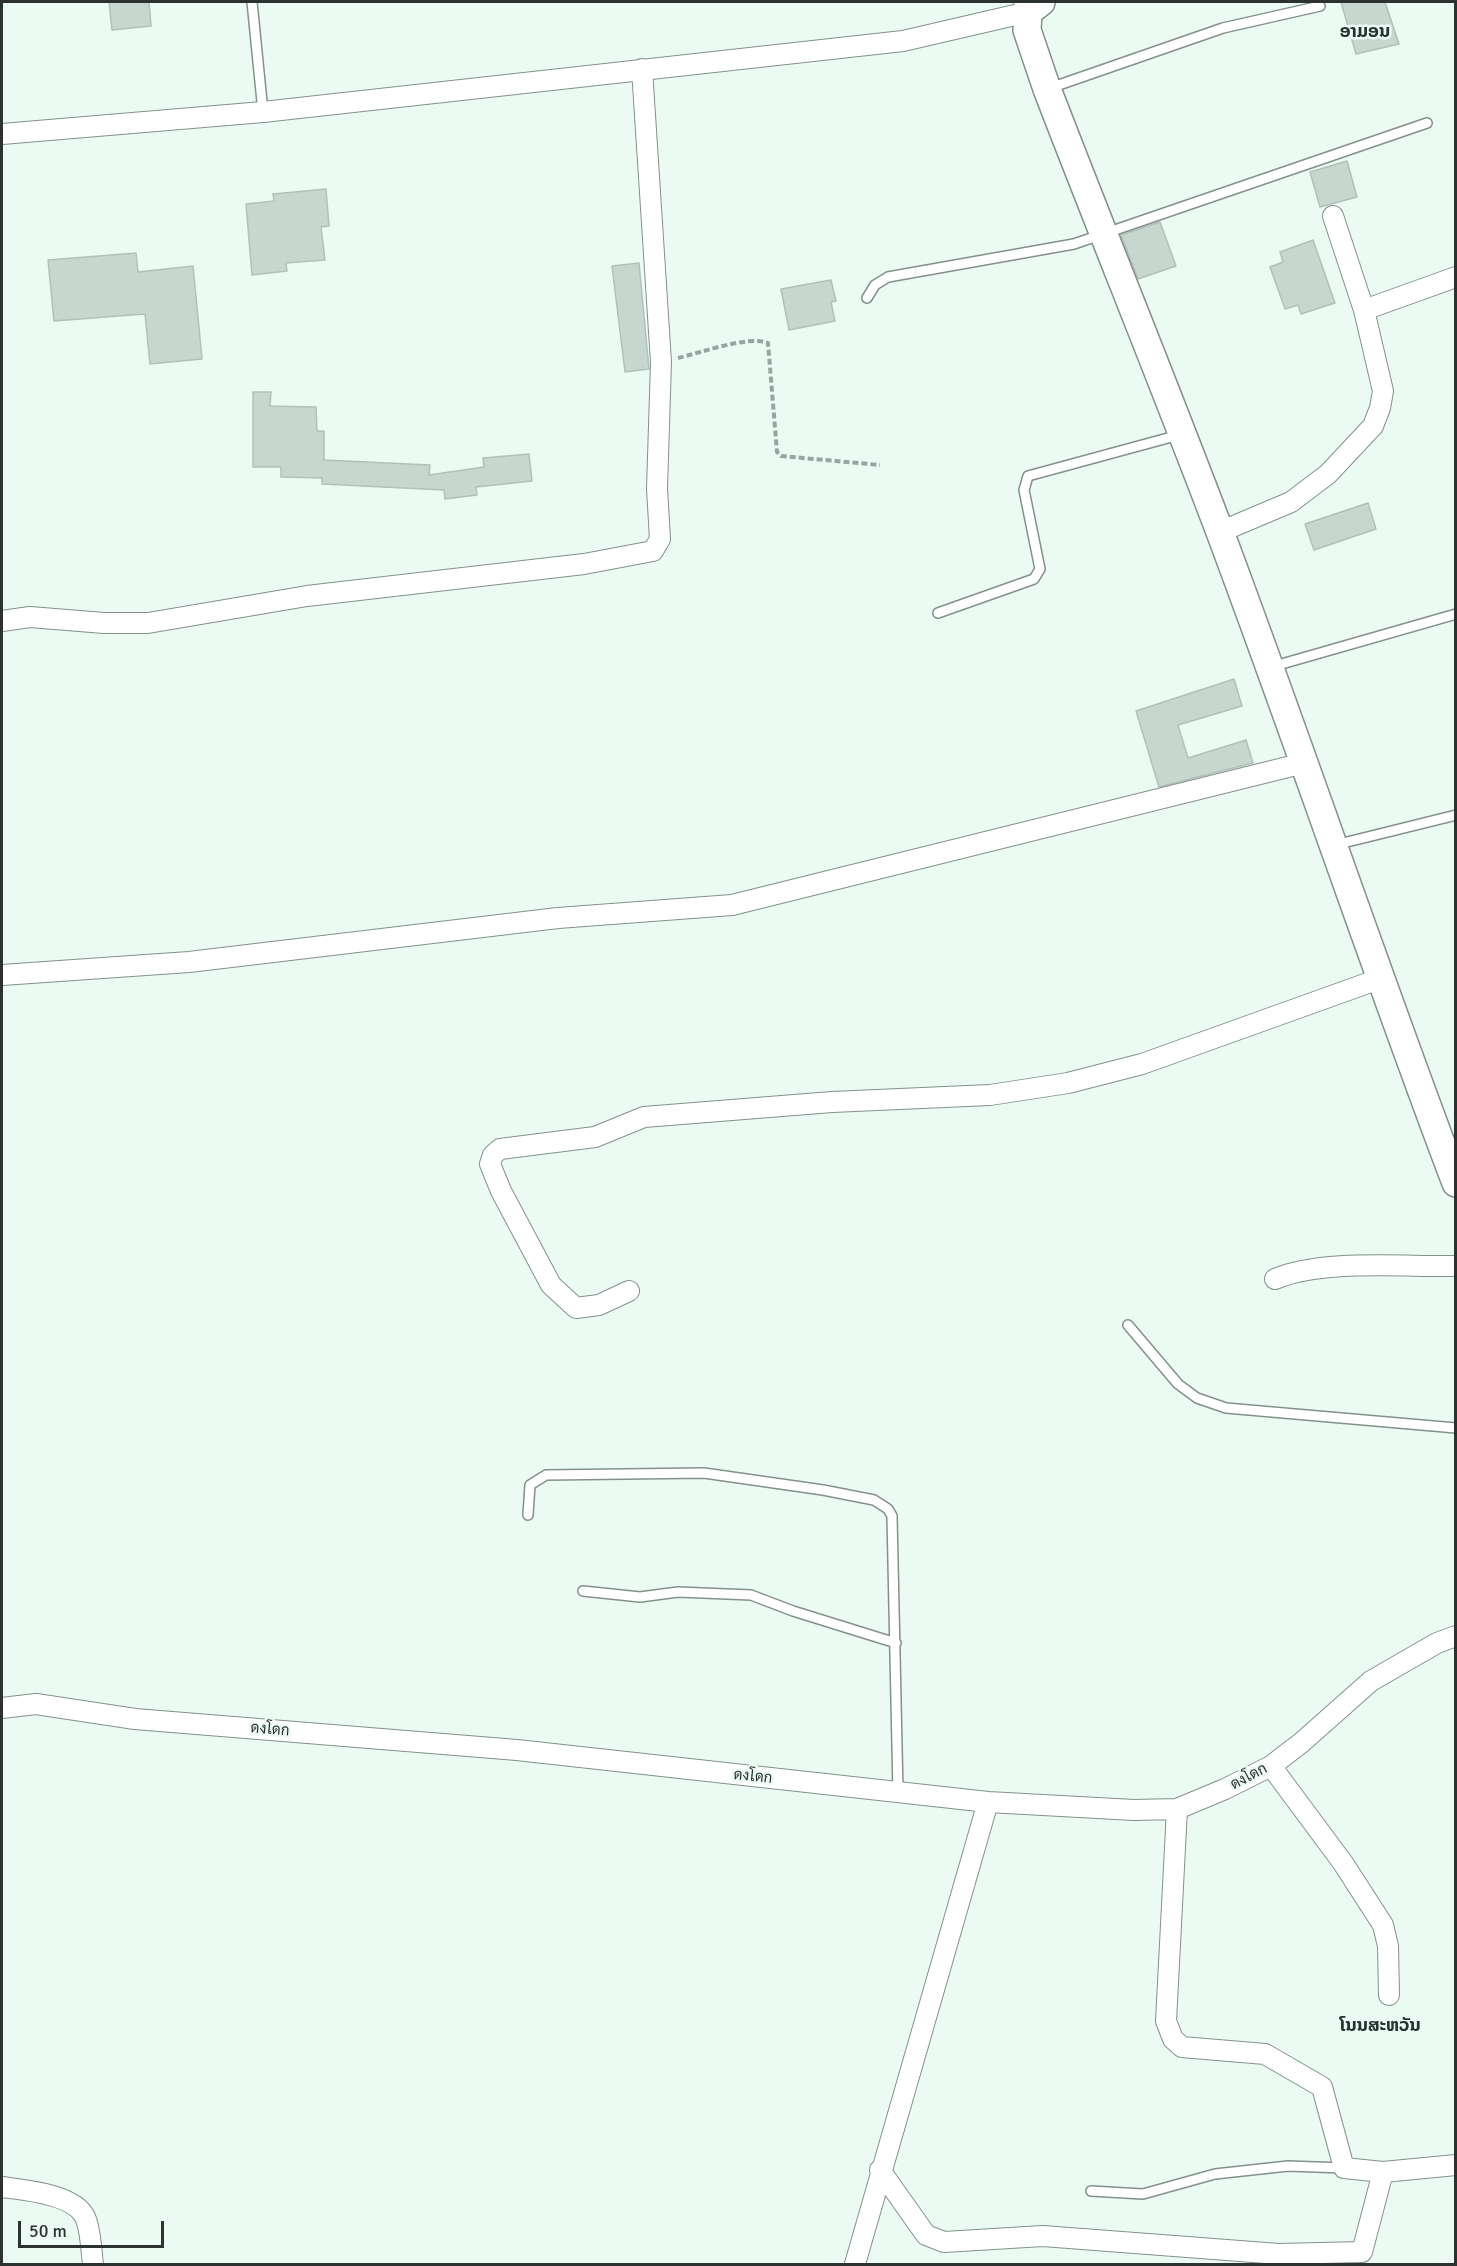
<!DOCTYPE html>
<html>
<head>
<meta charset="utf-8">
<style>
	body { margin:0 }
	#map { position:relative; width:1457px; height:2266px; overflow:hidden; background:#ebfbf4; font-family:Signika,sans-serif }
	canvas { display:block }
	.frame { position:absolute; inset:0; border:3px solid #2c322f; pointer-events:none }
	.scale { position:absolute; left:18px; top:2221px; width:146px; height:27px; box-sizing:border-box; border:3px solid #2c322f; border-top:0; padding-left:8px; font-size:18px; line-height:21px; white-space:nowrap; color:#2c322f; -webkit-text-stroke:4px #ebfbf4; paint-order:stroke }
</style>
</head>
<body>
<div id="map">
<canvas width="1457" height="2266"></canvas>
<div class="frame"></div>
<div class="scale">50 m</div>
</div>
<script>
const c = document.querySelector('canvas').getContext('2d');
c.lineJoin = 'round';
function fillPath(path, color) { c.fillStyle = color; c.fill(path, 'evenodd'); }
function stroke(path, color, width, dash) { c.strokeStyle = color; c.lineWidth = width; c.lineCap = dash ? 'butt' : 'round'; c.setLineDash(dash || []); c.stroke(path); }
function drawText(font, color, halo, rows, align = 'center') {
  c.font = font + ' Signika,"Noto Sans Lao",Sarabun,sans-serif'; c.lineWidth = 5; c.setLineDash([]); c.textBaseline = 'middle'; c.strokeStyle = halo; c.fillStyle = color; for (const [text, x, y, turn = 0] of rows) {
    c.save(); c.translate(x, y); c.rotate((+turn || 0) * Math.PI / 180); c.textAlign = isNaN(turn) ? turn : align; if (halo) c.strokeText(text, 0, 0); c.fillText(text, 0, 0); c.restore();
  }
}
const building = new Path2D(`
	M109,2H149L151,26L112,30Z
	M1341,2H1385L1399,44L1356,54Z
	M1347,161L1357,197L1320,207L1310,172Z
	M326,189L329,226L321,227L325,260L286,263L287,271L252,275L246,204L274,201L273,194Z
	M1160,222L1176,266L1138,279L1121,235Z
	M1313,240L1335,303L1301,314L1298,305L1285,309L1270,267L1283,262L1280,252Z
	M136,253L138,272L193,266L202,359L150,364L145,314L54,321L48,260Z
	M639,263L649,369L625,372L612,266Z
	M831,280L836,301L831,302L835,321L789,330L781,289Z
	M253,392H271L270,406L316,407L317,431H324V460L430,465L429,475L484,467L483,458L529,454L532,481L476,487L477,495L445,499L444,490L322,484V478L281,477V467H253Z
	M1368,503L1376,529L1314,550L1305,524Z
	M1234,679L1242,706L1178,725L1188,758L1246,740L1253,763L1159,787L1136,711Z`);
fillPath(building, '#c7d6cf');
stroke(building, '#b1c0b9', 1.5);
const lane = new Path2D(`
	M252,2L263,112
	M1050,88L1223,28L1320,6
	M867,298L875,285L888,277L1074,244L1427,123
	M938,613L1034,579L1040,569L1024,490L1028,476L1179,435
	M1271,667L1456,614
	M1335,845L1456,815
	M1128,1325L1178,1384L1197,1398L1226,1408L1456,1428
	M528,1515L530,1485L546,1475L704,1473L823,1490L874,1500L888,1509L892,1516L898,1793
	M583,1591L640,1597L678,1592L751,1595L793,1611L896,1643
	M1091,2191L1143,2194L1215,2174L1288,2166L1344,2168`);
const street = new Path2D(`
	M2,134L263,112L903,41L1028,12L1024,2
	M1364,310L1456,277
	M1220,532L1291,502L1328,474L1373,426L1380,408L1383,391L1364,310L1333,216
	M2,621L30,617L104,623H148L307,596L584,564L653,551L660,539L657,489L661,362L642,69
	M2,975L189,962L558,918L732,905L1304,763
	M1275,1279C1323,1259 1402,1267 1456,1266
	M629,1291L599,1305L576,1308L551,1285L501,1191L490,1164L493,1155L500,1149L595,1137L644,1117L832,1102L990,1095L1068,1083L1142,1064L1379,979
	M2,1708L36,1704L135,1719L517,1750L988,1802L1134,1810L1177,1809L1225,1789L1271,1766L1301,1743L1371,1681L1437,1643L1456,1636
	M1271,1766L1343,1863L1383,1925L1388,1946L1389,1995
	M1177,1809L1166,2021L1173,2039L1182,2047L1265,2054L1322,2087L1344,2168L1383,2172
	M880,2170L926,2235L944,2242L1043,2236L1279,2254L1362,2252L1383,2172L1456,2165
	M2,2187C24,2190 74,2194 85,2217C91,2230 91,2250 93,2264
	M855,2264L988,1802`);
const secondary = new Path2D(`
	M1041,2L1028,12L1027,30L1047,89C1104,237 1164,384 1220,532C1301,748 1374,967 1456,1183`);
stroke(lane, '#83918a', 12);
stroke(street, '#83918a', 22);
stroke(secondary, '#83918a', 30);
stroke(new Path2D(`
	M678,358C700,353 749,335 768,343L777,452L781,456L880,465`), '#98a49f', 4, [6, 3]);
stroke(lane, '#fff', 9);
stroke(street, '#fff', 20);
stroke(secondary, '#fff', 27);
drawText('15px', '#2c322f', '#ebfbf4', [
	["ดงโดก",270,1730,5],
	["ดงโดก",753,1777,6],
	["ดงโดก",1249,1777,-28]
]);
drawText('bold 18px', '#28342f', '#ebfbf4', [
	["ອາມອນ",1365,32],
	["ໂນນສະຫວັນ",1380,2026]
]);
</script>
</body>
</html>
